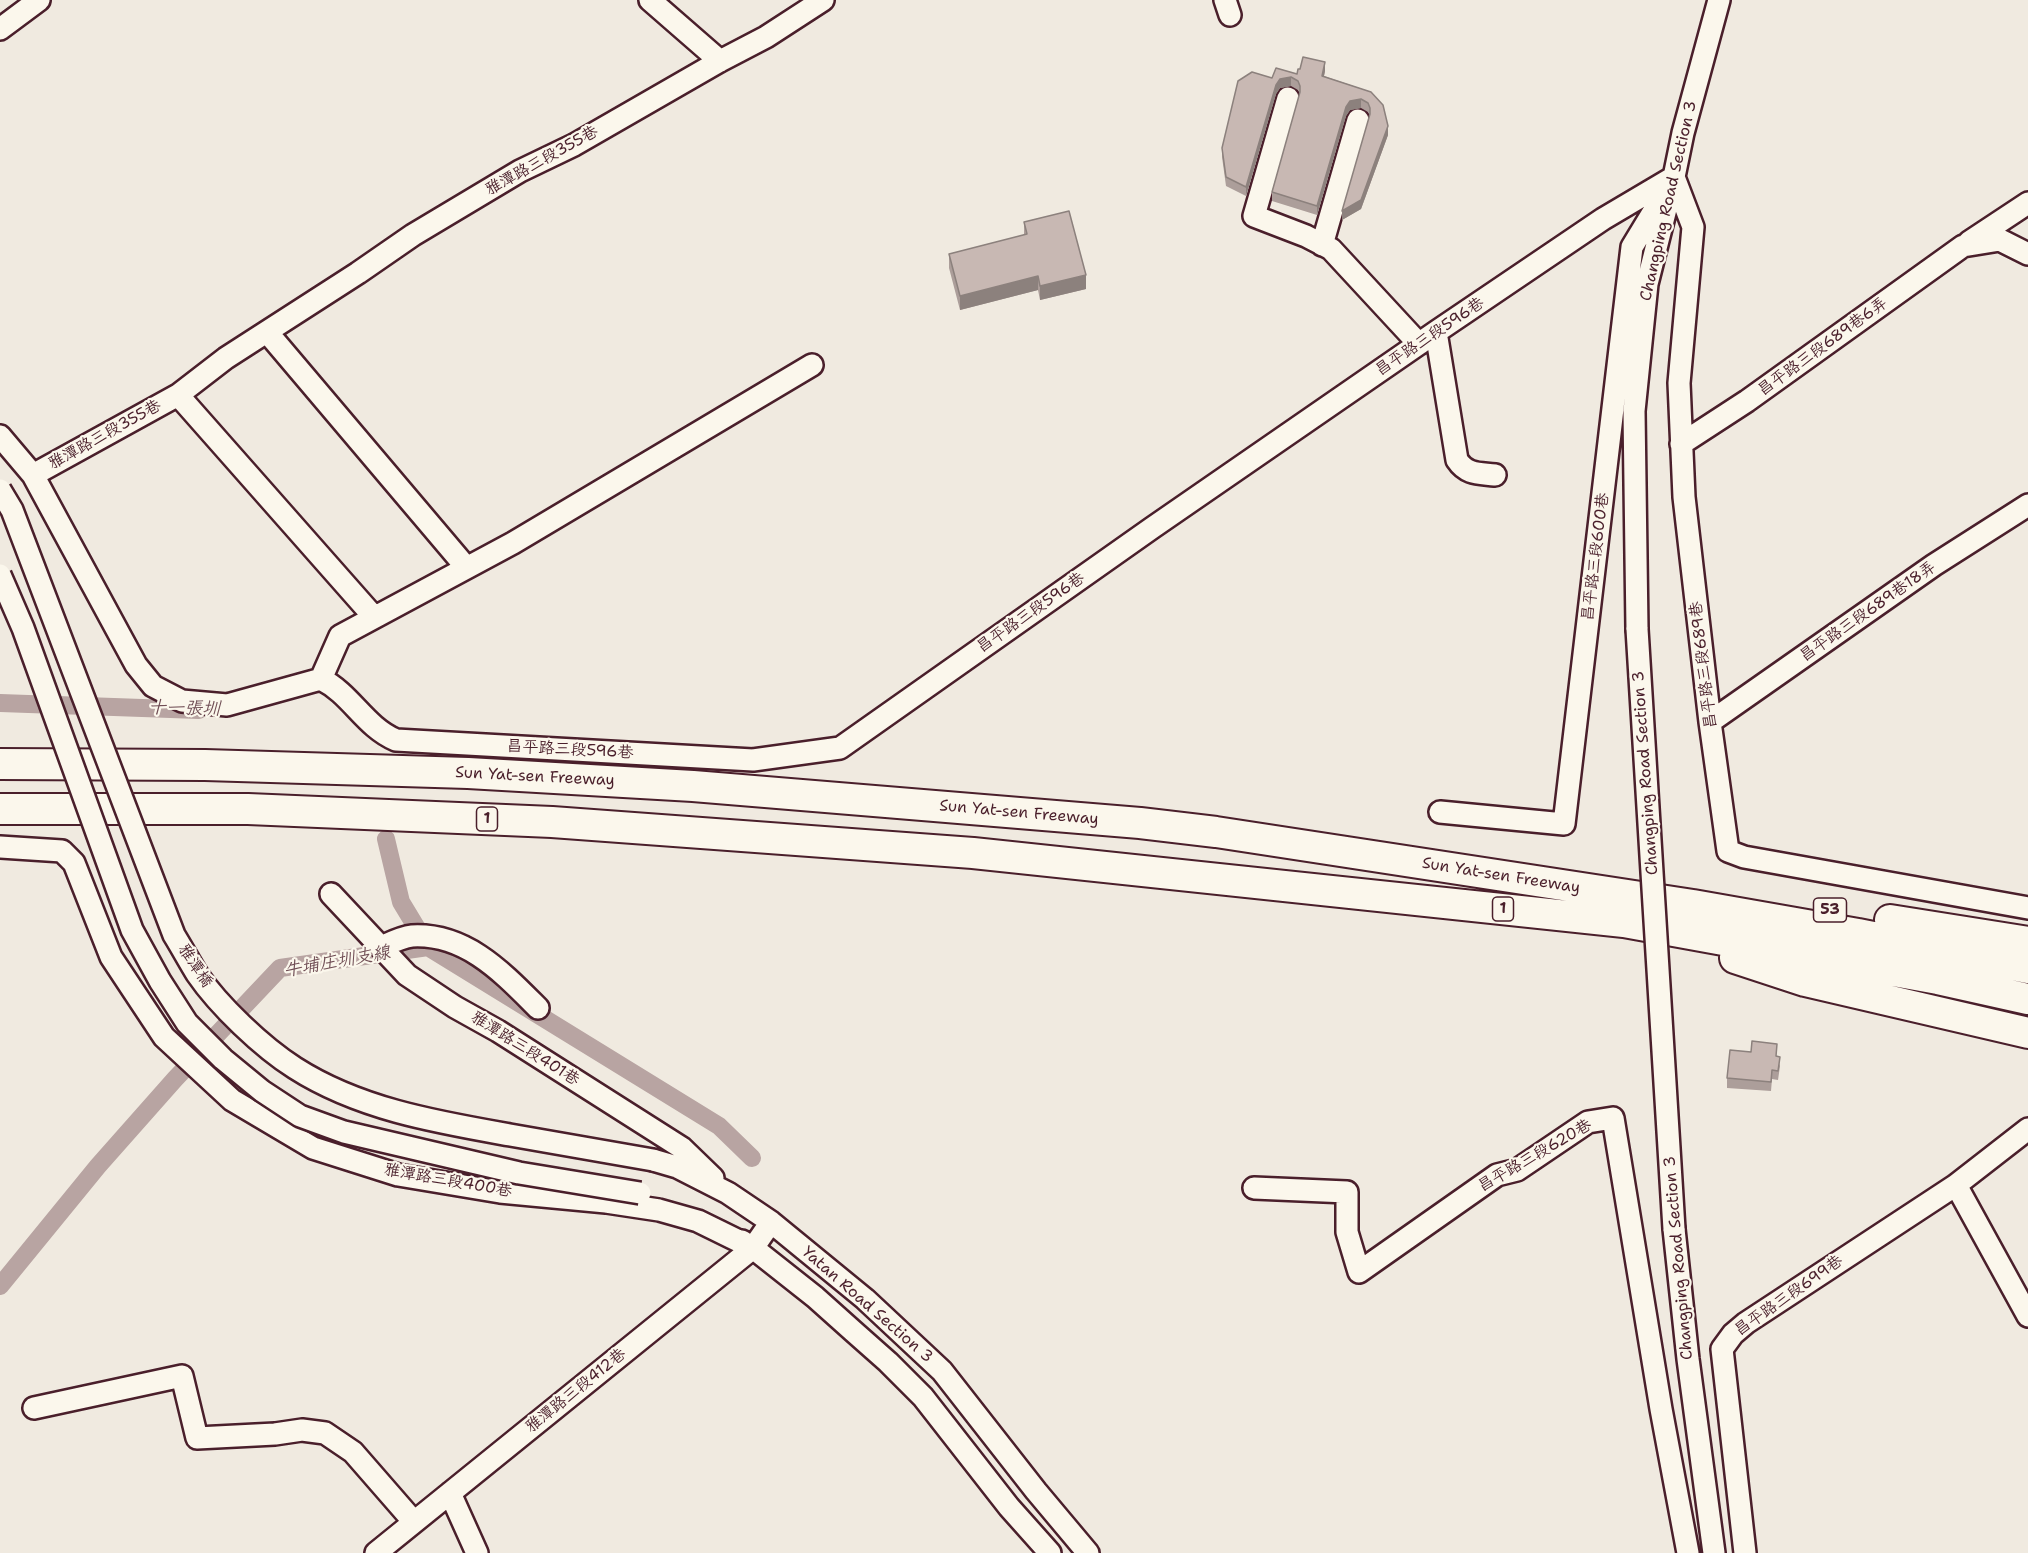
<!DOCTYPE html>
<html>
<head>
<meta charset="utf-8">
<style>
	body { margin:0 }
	canvas { display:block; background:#f0eae0 }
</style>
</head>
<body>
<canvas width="2028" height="1553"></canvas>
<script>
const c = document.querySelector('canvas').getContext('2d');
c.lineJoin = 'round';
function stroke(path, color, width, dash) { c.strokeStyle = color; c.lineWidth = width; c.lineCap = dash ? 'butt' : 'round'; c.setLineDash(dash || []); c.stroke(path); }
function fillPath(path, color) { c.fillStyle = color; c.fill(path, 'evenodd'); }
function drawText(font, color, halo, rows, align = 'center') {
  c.font = font + ' "Shantell Sans","LXGW WenKai TC",sans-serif'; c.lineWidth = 4.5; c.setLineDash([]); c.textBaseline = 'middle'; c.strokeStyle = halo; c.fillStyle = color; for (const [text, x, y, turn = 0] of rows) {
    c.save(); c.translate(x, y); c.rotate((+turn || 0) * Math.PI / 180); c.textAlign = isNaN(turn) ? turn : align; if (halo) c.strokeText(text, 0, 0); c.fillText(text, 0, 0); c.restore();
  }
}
stroke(new Path2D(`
	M0,703L199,710
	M386,839L401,902L427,945
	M0,1286L98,1166L175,1079L280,968L428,947L719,1126L752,1158`), '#b8a4a2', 18);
const minor = new Path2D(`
	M650,0L720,61
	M1225,0L1230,15
	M0,29L39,0
	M1288,98L1254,216L1306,236L1331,249L1419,344
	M1674,177L1693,227L1679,383L1684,497L1710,722L1728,851L1744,857L2028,908
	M1969,242L2028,203
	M1322,245L1358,120
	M267,332L466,567
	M1436,332L1457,460C1467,475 1479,473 1495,475
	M178,395L374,617
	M0,436L33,475L136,665L153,686L182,701L227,705L321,679L340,636L513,543L812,365
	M1681,444L1747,401L1963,246L2000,240L2028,254
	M33,475L178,395L226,358L358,273L413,235L520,171L574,145L720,61L766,37L823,0
	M1637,629L1634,411L1647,284L1674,177L1683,133L1719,0
	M321,679C351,694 365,727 396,740L753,760L840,748L1152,528L1436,332L1603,219L1674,177
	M1710,722L1934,565L2028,505
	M1440,812L1564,824L1632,247L1672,181
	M0,847L62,851L74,863L111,957L164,1037L232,1100L313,1148L398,1175L500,1192L606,1202L659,1210L698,1221L753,1248
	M331,894L407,975L455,1007L498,1031L682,1148L713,1178
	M381,947C390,943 402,937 412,936C466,933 503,973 538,1008
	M653,1160L677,1167L728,1193L771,1222L865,1299L942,1371L1036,1491L1088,1553
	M1956,1185L2028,1316
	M1254,1188L1347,1192V1232L1359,1272L1497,1175L1517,1170L1588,1122L1613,1118L1661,1409L1688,1553
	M1674,1229L1688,1359L1714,1553
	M742,1241L753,1248L815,1297L853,1331L888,1362L923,1397L1009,1507L1050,1553
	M34,1408L182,1376L197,1438L275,1434L302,1430L325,1433L353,1452L414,1522
	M450,1493L477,1553
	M376,1553L753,1248L771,1222
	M1745,1553L1722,1349L1733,1334L1746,1323L1956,1185L2028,1129`);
const highway = new Path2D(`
	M0,764L205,765L468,773L693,786L1140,823L1216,832L1693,905L1858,934L2028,968
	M0,809H248L552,822L973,853L1624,922L1938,979L2028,999
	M1890,920L2028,942
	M1735,958L1805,981L2028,1033`);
stroke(minor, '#4a1f2b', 26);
stroke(highway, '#4a1f2b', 34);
stroke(minor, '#fbf7ec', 21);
stroke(highway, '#fbf7ec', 30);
const minorBridge = new Path2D(`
	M0,490L12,510L174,935C182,948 189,961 197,974C219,1006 262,1047 295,1068C359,1109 436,1122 510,1135C558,1143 605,1152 653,1160
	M0,575L23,628L132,930L160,981L187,1023L223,1059L262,1091L300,1116L344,1132L519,1173L640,1193
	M1637,629L1674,1229`);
stroke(minorBridge, '#4a1f2b', 26, []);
stroke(minorBridge, '#fbf7ec', 21);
fillPath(new Path2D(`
	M1325,71L1324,76L1371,92L1388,135L1361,209L1342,220L1370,116L1368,112L1361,108L1350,110L1346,116L1317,215L1272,201V192L1300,94L1298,90L1291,86L1280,88L1276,94L1246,196L1226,186L1222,157V148L1272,78L1297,74Z
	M1024,222L1086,289L1040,300L1038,290L960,310L949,268V254L1024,235Z
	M1777,1056L1780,1066L1778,1080L1772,1079L1771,1091L1727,1088V1078Z`), '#ac9e9a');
fillPath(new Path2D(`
	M1325,62V71L1322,85V76Z
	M1291,77V86L1280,88L1276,94L1246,196V187L1276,85L1280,79Z
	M1361,99V108L1350,110L1346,116L1317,215V206L1346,107L1350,101Z
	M1388,126V135L1361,209L1342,220V211Z
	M1086,275V289L1040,300V286Z
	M1038,276V290L960,310V296Z`), '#8c817d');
const building = new Path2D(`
	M1303,57L1325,62L1322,76L1371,92L1383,105L1388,126L1361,200L1342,211L1370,114V108L1368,103L1361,99L1350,101L1346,107L1317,206L1272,192L1300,92V86L1298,81L1291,77L1280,79L1276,85L1246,187L1226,177L1222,148L1238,81L1252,72L1272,78L1276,68L1297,74L1298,69H1300Z
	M1069,211L1086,275L1040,286L1038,276L960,296L949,254L1027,234L1024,222Z
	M1752,1041L1777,1044L1776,1056L1780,1057L1778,1071L1772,1070L1771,1082L1727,1078L1730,1050L1751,1052Z`);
fillPath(building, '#c8b8b3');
stroke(building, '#8c817d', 1.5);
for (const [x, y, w] of [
	[487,819,21],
	[1503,909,21],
	[1830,910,33]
]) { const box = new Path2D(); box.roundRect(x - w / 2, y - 12, w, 24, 4.5); c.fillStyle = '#fbf7ec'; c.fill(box); stroke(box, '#4a1f2b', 1.5); }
drawText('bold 15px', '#4a1f2b', null, [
	["1",487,819],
	["1",1503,909],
	["53",1830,910]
]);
drawText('16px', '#4a1f2b', '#fbf7ec', [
	["雅潭路三段355巷",542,161,-29],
	["Changping Road Section 3",1669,201,-77],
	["昌平路三段596巷",1430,337,-34],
	["昌平路三段689巷6弄",1823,347,-36],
	["雅潭路三段355巷",105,435,-29],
	["昌平路三段600巷",1596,557,-83],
	["昌平路三段689巷18弄",1868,612,-35],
	["昌平路三段596巷",1031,613,-35],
	["昌平路三段689巷",1704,665,-97],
	["昌平路三段596巷",570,750,3],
	["Changping Road Section 3",1646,773,-94],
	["Sun Yat-sen Freeway",535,777,3],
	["Sun Yat-sen Freeway",1019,813,5],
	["Sun Yat-sen Freeway",1501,876,9],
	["雅潭橋",195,966,56],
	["雅潭路三段401巷",525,1049,32],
	["昌平路三段620巷",1535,1156,-30],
	["雅潭路三段400巷",448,1181,10],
	["Changping Road Section 3",1679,1258,-95],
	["昌平路三段699巷",1789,1296,-35],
	["Yatan Road Section 3",867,1305,41],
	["雅潭路三段412巷",576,1391,-39]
]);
drawText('italic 18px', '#704e55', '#fbf7ec', [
	["十一張圳",184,709,1],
	["牛埔庄圳支線",337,962,-10]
]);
</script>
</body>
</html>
